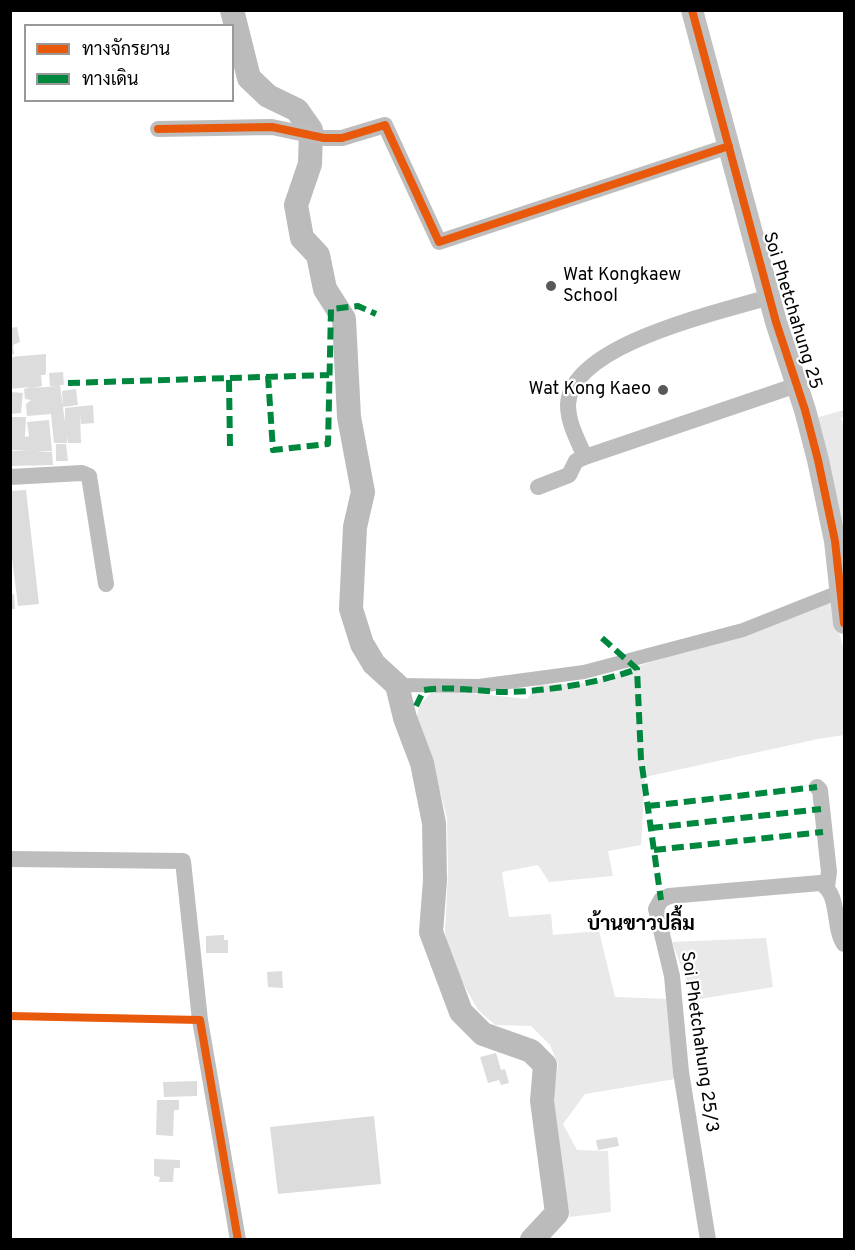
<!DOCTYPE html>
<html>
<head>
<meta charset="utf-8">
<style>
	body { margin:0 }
	#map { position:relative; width:855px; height:1250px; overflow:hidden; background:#fff; font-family:Overpass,Sarabun,sans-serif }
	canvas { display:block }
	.frame { position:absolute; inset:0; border:12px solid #000; pointer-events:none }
	.legend { position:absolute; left:24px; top:24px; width:210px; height:78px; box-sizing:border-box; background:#fff; border:2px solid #999; margin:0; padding:8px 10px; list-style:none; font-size:18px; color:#000 }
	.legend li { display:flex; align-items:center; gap:12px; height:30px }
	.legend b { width:30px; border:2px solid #999 }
</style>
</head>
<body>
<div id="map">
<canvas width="855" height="1250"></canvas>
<div class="frame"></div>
<ul class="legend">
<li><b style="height:8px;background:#e8590c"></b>ทางจักรยาน</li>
<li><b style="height:8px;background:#00873e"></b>ทางเดิน</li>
</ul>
</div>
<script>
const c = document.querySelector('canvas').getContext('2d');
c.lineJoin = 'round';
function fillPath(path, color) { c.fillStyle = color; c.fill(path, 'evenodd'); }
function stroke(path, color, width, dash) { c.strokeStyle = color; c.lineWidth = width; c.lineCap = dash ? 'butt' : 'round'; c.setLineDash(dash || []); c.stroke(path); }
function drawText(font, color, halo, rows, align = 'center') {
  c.font = font + ' Overpass,Sarabun,sans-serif'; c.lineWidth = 4.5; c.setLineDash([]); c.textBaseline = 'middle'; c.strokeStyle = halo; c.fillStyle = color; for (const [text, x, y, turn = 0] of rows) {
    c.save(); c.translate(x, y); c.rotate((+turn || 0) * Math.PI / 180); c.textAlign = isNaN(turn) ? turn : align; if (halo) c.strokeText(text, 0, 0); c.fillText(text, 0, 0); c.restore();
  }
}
fillPath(new Path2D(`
	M844,410V416L841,418L844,426V560L815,418Z
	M835,600L838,629L844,649V735L818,739L645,777L641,845L608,851L613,876L549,882L538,865L502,872L509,917L551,914L553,935L599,931L615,997L670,999L675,1079L585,1094L563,1124L577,1150L608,1151L611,1212L570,1217L555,1134L553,1097L558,1064L550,1045L531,1026L495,1025L478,1010L453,966L445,933L448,872L447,818L435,772L416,721L419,706L434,689L527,699L537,685L588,683L675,654L754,633Z
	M766,938L773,987L694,1000L672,942Z`), '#e9e9e9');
stroke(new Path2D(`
	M397,685L479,686L584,672L743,630L844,590`), '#bbb', 14);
stroke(new Path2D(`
	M232,10L249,78L268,96L297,110L311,130L310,164L296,205L302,238L318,255L325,289L344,319L349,417L363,492L355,527L351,609L362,644L374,664L397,685L405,718L422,763L434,823L435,880L431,932L461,1012L483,1034L531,1051L545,1065L542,1101L557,1213L532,1240`), '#bbb', 24);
fillPath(new Path2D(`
	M17,327L20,342L13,345L14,354L10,355V328Z
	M46,354V372L45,375H41L42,386L32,388L58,386H50L49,373L63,372L64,385H60L65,422V408L93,405L94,423L81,424L80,413L81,443H68V435L67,443H54L51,414L27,416L26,404L31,400L25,399L24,389L30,387L10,389V357Z
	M76,389L78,405L63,407L62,391Z
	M10,392L23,393L21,413L10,414Z
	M10,417H26L25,437L33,435L29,436L27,422L49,420L52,451L35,452H52L53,465L10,466V451L30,450H10Z
	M56,444H66L68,461H56Z
	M26,490L39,604L18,606L10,542V491Z
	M14,594L15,609H10V595Z
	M224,935V940H228V953H206V936Z
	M282,971L283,988L268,987L267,972Z
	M496,1053L501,1070L505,1069L509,1083L501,1085L499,1080L488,1083L480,1057Z
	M197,1081V1096L164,1097L163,1082Z
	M157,1100H179V1110H174L173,1136L156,1135Z
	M374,1116L381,1184L278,1194L270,1127Z
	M617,1137L619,1146L598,1150L596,1140Z
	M154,1159L180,1160V1168H174L173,1182H159L160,1177L154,1176Z`), '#dcdcdc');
stroke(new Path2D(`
	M158,129L272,127L324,138H342L385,125L439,242L729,146
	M585,457C578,441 568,423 568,405C570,344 721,312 769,297
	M10,477L82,473L89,476L106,584
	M538,487L569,475L576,461L585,457L797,385
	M817,787L820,790L829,872L827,887
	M10,859L183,861L200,1020L238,1240
	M708,1240L681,1072L672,976L656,909L661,900L669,896L820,883C841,894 832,926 844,944`), '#bdbdbd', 16);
stroke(new Path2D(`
	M692,10L776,322L805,410L818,460L835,541L844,623`), '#c0c0c0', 22);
stroke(new Path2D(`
	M268,376L273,450L328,444L331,309L358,306L376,314
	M229,380L230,447
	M68,383L329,375
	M602,638L637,669L641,759L661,900
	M416,706L424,690C451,686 477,691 503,692C543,692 600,683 637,669
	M648,806L817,787
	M651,828L821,809
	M654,850L823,832`), '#00873e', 6, [12, 6]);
stroke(new Path2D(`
	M692,10L776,322L805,410L818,460L835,541L844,623
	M158,129L272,127L324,138H342L385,125L439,242L729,146
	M10,1016L200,1020L238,1240`), '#e8590c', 8);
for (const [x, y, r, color] of [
	[551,286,6,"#595959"],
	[663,390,6,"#595959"]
]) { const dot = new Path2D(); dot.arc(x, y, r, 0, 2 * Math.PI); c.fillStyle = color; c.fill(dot); stroke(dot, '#fff', 2); }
drawText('18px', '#000', '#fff', [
	["Wat Kongkaew",563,276],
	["School",563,297],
	["Wat Kong Kaeo",651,390,"right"]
], 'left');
drawText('18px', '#000', '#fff', [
	["Soi Phetchahung 25",791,311,73],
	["Soi Phetchahung 25/3",698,1042,82]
]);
drawText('bold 20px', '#000', '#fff', [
	["บ้านขาวปลื้ม",641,926]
]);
</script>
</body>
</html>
